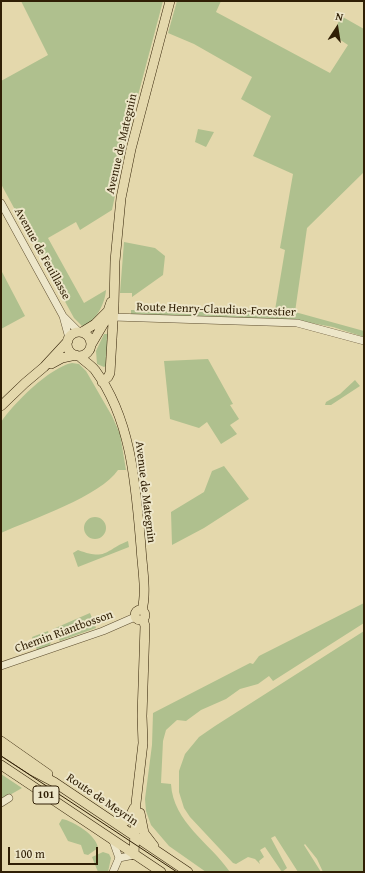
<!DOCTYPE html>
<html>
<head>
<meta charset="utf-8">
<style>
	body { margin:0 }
	#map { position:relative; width:365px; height:873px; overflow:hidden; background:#e4d8ac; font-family:"Gentium Book Plus",serif }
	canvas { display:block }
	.frame { position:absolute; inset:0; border:2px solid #301f05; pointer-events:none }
	.north { position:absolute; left:317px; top:8px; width:40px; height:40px; -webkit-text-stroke:3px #ede6c9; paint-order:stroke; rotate:12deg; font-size:11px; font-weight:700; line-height:16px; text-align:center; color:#301f05 }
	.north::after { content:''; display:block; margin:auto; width:14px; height:18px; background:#301f05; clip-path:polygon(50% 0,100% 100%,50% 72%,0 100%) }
	.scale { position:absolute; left:8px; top:847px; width:90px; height:18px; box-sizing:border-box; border:2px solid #301f05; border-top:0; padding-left:5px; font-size:12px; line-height:14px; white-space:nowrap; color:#301f05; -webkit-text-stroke:3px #ede6c9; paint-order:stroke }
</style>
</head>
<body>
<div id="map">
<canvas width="365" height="873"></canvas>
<div class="frame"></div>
<div class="north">N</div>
<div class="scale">100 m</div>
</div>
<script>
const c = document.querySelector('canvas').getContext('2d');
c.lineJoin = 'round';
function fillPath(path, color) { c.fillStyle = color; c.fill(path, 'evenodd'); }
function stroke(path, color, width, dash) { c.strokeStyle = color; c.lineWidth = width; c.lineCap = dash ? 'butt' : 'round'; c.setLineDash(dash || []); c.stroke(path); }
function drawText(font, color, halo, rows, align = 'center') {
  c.font = font + ' "Gentium Book Plus",serif'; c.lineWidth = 4; c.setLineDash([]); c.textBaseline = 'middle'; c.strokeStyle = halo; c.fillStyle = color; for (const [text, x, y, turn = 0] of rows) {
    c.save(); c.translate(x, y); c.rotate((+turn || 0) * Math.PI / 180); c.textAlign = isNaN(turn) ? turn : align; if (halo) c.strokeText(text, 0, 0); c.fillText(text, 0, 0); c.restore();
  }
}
fillPath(new Path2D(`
	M21,1H163L127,137L112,210L80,230L76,222L48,238L84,303L106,290C105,303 96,323 82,326L74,318L1,184V81L48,55Z
	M177,1H221L216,12L330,73L348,45L333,35L341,16L364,29V172L307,228L295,312L364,331V337L333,327L294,320L131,314V310L247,312L275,310L285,250L280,248L293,174L253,156L271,116L241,99L252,77L194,44L168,33Z
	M198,129L214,132L206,147L195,142Z
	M124,242L155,248L165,256L163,275L132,297V293H120Z
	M1,270L25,316L1,329Z
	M104,334H108L106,366L104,367L97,364L96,351Z
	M208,359L233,404L230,405L239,419L230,425L237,434L221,444L207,422L199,428L170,419L164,361Z
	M72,363L79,364L86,371L112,416L120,434L126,470H118C101,496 32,519 1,533V422C13,404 50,367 72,363Z
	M355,380L360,386L331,405H325L326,402L340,394Z
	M224,466L249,499L204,528L172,545L171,512L204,492L212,471Z
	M84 528a11 11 0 1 1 22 0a11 11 0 1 1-22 0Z
	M128,541L129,547L78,567L73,553L78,550C107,561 105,550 128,541Z
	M364,603V623L273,681L269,676L258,684L240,689L226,699L201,710L186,721L177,720L166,730L163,741L161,783L171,784C173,822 210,843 230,872H206L169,846L151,825L146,811L145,799L152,745L153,713L250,663L253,664L259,656Z
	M90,613L96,628L60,641L53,629Z
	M48,631L51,641L50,645L37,650L32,637Z
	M364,631V872H323L317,859L305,844L304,845L321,872H298L275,836L271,838L287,868L282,872L265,847L260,850L264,857L259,861L260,864L255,859L248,857L236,864L233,863L190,817L184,808L179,792V771L185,754L199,737L215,726Z
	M1,774L22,788L1,800Z
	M62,819C74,821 97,836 98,848L88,855L84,854L81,845L68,841L59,824Z
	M103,852L109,854L111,858L108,872H98L92,857Z`), '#afc08e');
const minor = new Path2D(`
	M1,203L63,316L79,332
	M63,316L69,338
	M113,317L297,323L364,341
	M1,666L103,631L135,617
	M1,803L9,798
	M119,858L134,855
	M113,872L119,858L113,841`);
const major = new Path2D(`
	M82,332L95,324L107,312
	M67 344a12 12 0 1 1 24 0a12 12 0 1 1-24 0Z
	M91,345L104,323L111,302
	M79,356C84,361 91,365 95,370C132,420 136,488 141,547C142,567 147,591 142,610
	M51,364L62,358L76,355
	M102,382L108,377L110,373L114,305L115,261L121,198L131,149L170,1
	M1,406L25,383L44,367L68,341
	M135 615a5 5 0 1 1 10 0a5 5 0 1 1-10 0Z
	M1,741L48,774
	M1,750L33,771L54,782L188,872
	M1,765L161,872
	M140,813L144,833L154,846
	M113,821L123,822L128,820L134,808
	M134,855L136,803L143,743L142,716L145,626L143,619`);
stroke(minor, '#5d4d2f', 8);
stroke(major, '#301f05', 10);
stroke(minor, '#ede6c9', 7);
stroke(major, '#e4d8ac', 9);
stroke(new Path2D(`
	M1,756L177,872`), '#301f05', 1);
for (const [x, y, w] of [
	[46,795,26]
]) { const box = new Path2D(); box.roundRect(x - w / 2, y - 9, w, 18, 3); c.fillStyle = '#ede6c9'; c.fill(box); stroke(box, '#301f05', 1); }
drawText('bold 11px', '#301f05', null, [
	["101",46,795]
]);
drawText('12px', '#301f05', '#ede6c9', [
	["Avenue de Mategnin",122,144,-77],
	["Avenue de Feuillasse",42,254,61],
	["Route Henry-Claudius-Forestier",216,310,2],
	["Avenue de Mategnin",145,492,83],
	["Chemin Riantbosson",64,632,-20],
	["Route de Meyrin",102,800,34]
]);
</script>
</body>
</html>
